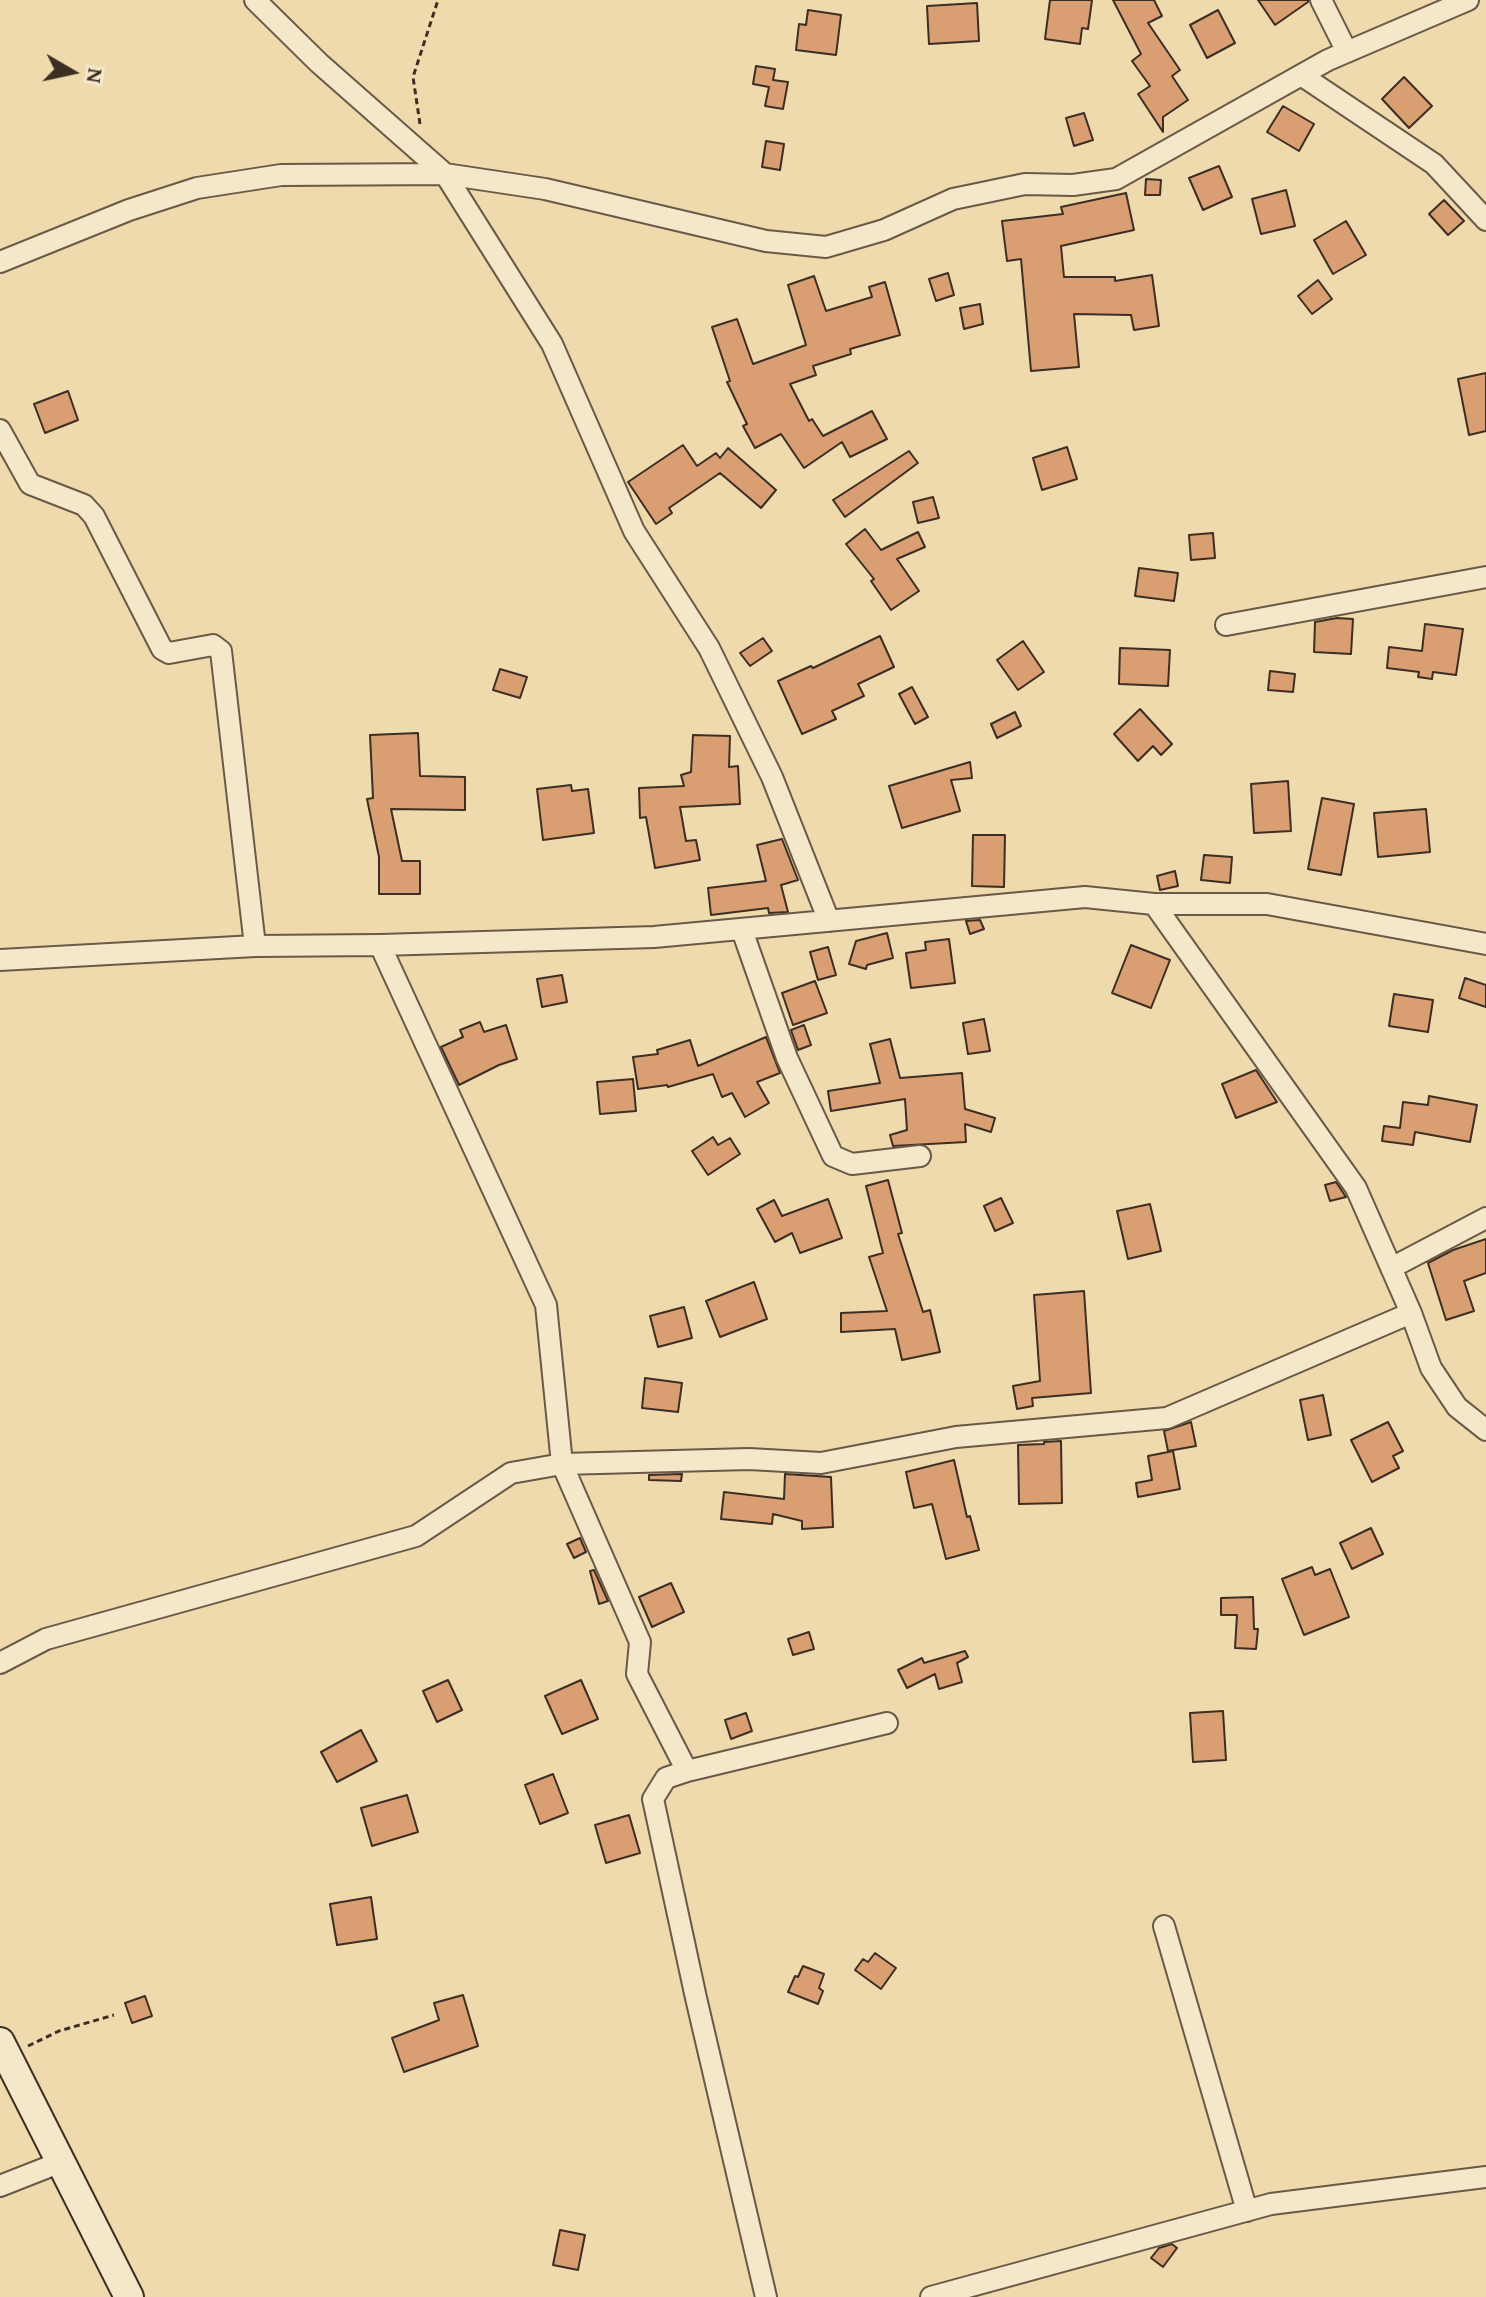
<!DOCTYPE html>
<html>
<head>
<meta charset="utf-8">
<style>
	body { margin:0 }
	#map { position:relative; width:1486px; height:2297px; overflow:hidden; background:#efdaad; font-family:"Gentium Book Plus",serif }
	canvas { display:block }
	.north { position:absolute; left:32px; top:32px; width:80px; height:80px; -webkit-text-stroke:6px #f5e7ca; paint-order:stroke; rotate:99deg; font-size:22px; font-weight:700; line-height:32px; text-align:center; color:#3c2e23 }
	.north::after { content:''; display:block; margin:auto; width:28px; height:36px; background:#3c2e23; clip-path:polygon(50% 0,100% 100%,50% 72%,0 100%) }
</style>
</head>
<body>
<div id="map">
<canvas width="1486" height="2297"></canvas>
<div class="north">N</div>
</div>
<script>
const c = document.querySelector('canvas').getContext('2d');
c.lineJoin = 'round';
function fillPath(path, color) { c.fillStyle = color; c.fill(path, 'evenodd'); }
function stroke(path, color, width, dash) { c.strokeStyle = color; c.lineWidth = width; c.lineCap = dash ? 'butt' : 'round'; c.setLineDash(dash || []); c.stroke(path); }
const building = new Path2D(`
	M1050,0H1092L1088,29L1082,28L1080,44L1045,39Z
	M1113,0H1154L1162,16L1148,23L1180,70L1172,76L1188,100L1163,117V132L1138,94L1150,86L1132,61L1141,54Z
	M1258,0H1308V2L1275,25Z
	M977,3L979,41L929,44L927,6Z
	M808,10L841,15L836,55L796,50L799,24L806,25Z
	M1218,10L1235,43L1207,58L1190,25Z
	M756,66L775,69L773,80L788,82L783,109L765,106L769,87L753,84Z
	M1404,77L1432,106L1409,128L1382,99Z
	M1283,106L1314,124L1299,151L1267,132Z
	M1084,113L1093,140L1074,146L1066,118Z
	M766,141L784,144L780,170L762,167Z
	M1219,166L1232,197L1203,210L1189,178Z
	M1146,179L1161,180L1160,195H1145Z
	M1286,190L1295,226L1261,234L1252,199Z
	M1126,193L1134,230L1061,246L1064,277H1115V281L1152,275L1159,326L1134,330L1131,315L1074,314L1079,367L1031,371L1021,259L1007,261L1002,221L1063,214L1061,207Z
	M1444,200L1464,221L1448,235L1429,214Z
	M1346,221L1366,255L1333,274L1314,240Z
	M948,273L954,295L936,301L929,279Z
	M814,276L826,311L872,297L869,287L885,282L900,335L850,349L851,354L813,366L816,375L790,384L809,421L812,419L823,436L872,411L887,439L850,457L842,442L804,468L781,434L755,448L743,426L747,424L727,382L730,381L712,327L737,319L753,364L806,345L788,285Z
	M1318,280L1332,299L1312,314L1298,296Z
	M980,304L983,324L964,329L960,308Z
	M1486,373V431L1469,435L1458,379Z
	M68,391L78,420L45,433L34,404Z
	M683,445L697,466L716,453L720,458L728,448L776,490L761,508L720,473L669,508L672,513L656,524L628,482Z
	M1067,447L1077,479L1042,490L1033,458Z
	M909,451L918,463L845,517L833,500Z
	M933,497L939,518L918,523L913,502Z
	M865,529L881,550L918,532L925,547L897,559L919,591L891,610L871,581L874,579L846,544Z
	M1213,533L1215,558L1191,560L1189,535Z
	M1139,568L1178,573L1174,601L1135,596Z
	M1337,618L1353,619L1351,654L1314,652L1315,622Z
	M1425,624L1463,629L1456,675L1433,672L1432,679L1418,677L1419,672L1387,668L1389,647L1422,651Z
	M880,636L894,667L858,684L864,696L832,711L836,719L802,734L778,681L811,666L813,668Z
	M763,638L772,651L750,666L740,653Z
	M1023,641L1044,672L1018,690L997,660Z
	M1120,648L1170,650L1168,686L1119,684Z
	M500,669L527,677L520,698L493,690Z
	M1270,671L1295,674L1293,692L1268,690Z
	M912,687L928,717L915,724L899,694Z
	M1140,709L1172,744L1161,755L1153,746L1138,761L1114,734Z
	M1015,712L1021,726L997,738L991,724Z
	M418,733L420,776L465,777V810L391,809L402,861H420V894H379V857L367,799L373,798L370,735Z
	M693,735L730,736L729,767L738,766L740,804L680,807L686,841L696,840L700,860L655,868L646,817L640,818L639,788L684,786L681,775L691,772Z
	M970,762L972,778L951,780L960,811L902,828L889,786Z
	M1288,781L1291,831L1254,833L1251,784Z
	M571,785L572,791L588,789L594,833L543,840L537,789Z
	M1322,798L1354,804L1341,875L1308,869Z
	M1426,809L1430,852L1378,857L1374,813Z
	M973,835H1005L1004,887L972,886Z
	M782,839L798,880L781,885L788,912L769,913L768,908L711,915L708,888L766,881L757,845Z
	M1204,855L1232,857L1230,883L1201,880Z
	M1175,871L1178,886L1160,890L1157,876Z
	M980,920L984,929L970,934L966,921Z
	M887,933L893,958L867,965L866,969L849,964L856,941Z
	M949,939L955,983L911,988L906,953L926,950L925,942Z
	M1131,945L1170,960L1151,1008L1112,993Z
	M828,947L836,975L818,980L810,952Z
	M562,975L567,1002L542,1007L537,979Z
	M1465,978L1486,985V1007L1459,998Z
	M815,981L827,1013L793,1025L782,993Z
	M1394,994L1433,1000L1428,1032L1389,1026Z
	M984,1019L990,1051L968,1054L963,1023Z
	M480,1022L484,1032L506,1025L517,1059L499,1065L459,1085L441,1047L463,1037L460,1030Z
	M804,1025L811,1045L798,1050L791,1030Z
	M766,1037L780,1073L757,1082L769,1103L745,1117L732,1093L722,1097L713,1074L668,1087L667,1085L638,1089L633,1057L658,1054L657,1050L690,1040L698,1066Z
	M890,1039L900,1078L962,1073L965,1109L995,1118L991,1132L965,1124L966,1142L893,1146L890,1135L907,1130L905,1099L831,1111L828,1091L880,1083L870,1044Z
	M1256,1070L1277,1102L1236,1118L1222,1084Z
	M633,1079L636,1111L600,1114L597,1082Z
	M1429,1096L1477,1105L1470,1142L1415,1132L1413,1145L1382,1141L1384,1126L1400,1128L1403,1102L1428,1105Z
	M713,1137L718,1145L730,1138L740,1154L708,1175L692,1151Z
	M888,1180L902,1233L898,1234L923,1312L930,1310L940,1352L902,1360L895,1329L841,1332V1313L887,1311L869,1257L883,1253L866,1186Z
	M1336,1182L1346,1197L1330,1201L1325,1185Z
	M1001,1198L1013,1223L995,1231L984,1206Z
	M828,1199L842,1238L800,1253L792,1233L775,1242L757,1209L774,1200L782,1216Z
	M1150,1204L1161,1251L1128,1259L1117,1211Z
	M1486,1239V1273L1464,1281L1474,1311L1446,1320L1428,1263L1453,1250Z
	M754,1282L767,1319L720,1337L706,1301Z
	M1084,1291L1091,1393L1032,1398L1033,1406L1017,1409L1013,1386L1040,1381L1034,1295Z
	M684,1307L692,1338L658,1347L650,1316Z
	M645,1378L682,1383L678,1412L642,1408Z
	M1323,1395L1331,1435L1308,1440L1300,1400Z
	M1191,1422L1196,1446L1168,1451L1164,1431Z
	M1388,1422L1403,1451L1393,1456L1399,1468L1372,1482L1351,1440Z
	M1061,1441L1062,1503L1019,1504L1018,1445L1044,1444V1442Z
	M1173,1451L1180,1489L1138,1497L1136,1483L1152,1480L1148,1456Z
	M954,1460L967,1517L970,1516L979,1550L946,1559L932,1504L914,1508L906,1472Z
	M682,1474L681,1481L649,1480V1475Z
	M785,1474L831,1477L833,1527L802,1529V1521L773,1514L772,1524L721,1519L724,1492L784,1499Z
	M1371,1528L1383,1554L1352,1569L1340,1543Z
	M580,1538L586,1552L574,1558L567,1544Z
	M1312,1567L1315,1575L1330,1569L1349,1617L1304,1635L1282,1579Z
	M594,1570L608,1601L599,1604L590,1571Z
	M671,1583L684,1612L652,1627L639,1597Z
	M1253,1597L1254,1629H1258L1256,1649L1235,1648L1237,1615H1221V1598Z
	M809,1632L814,1649L793,1655L788,1639Z
	M965,1651L968,1657L957,1663L962,1682L939,1689L935,1674L907,1688L898,1670L922,1658L924,1663Z
	M448,1680L462,1710L437,1722L423,1691Z
	M581,1680L598,1719L562,1734L545,1696Z
	M1223,1711L1226,1760L1193,1762L1190,1713Z
	M746,1713L752,1731L731,1739L725,1720Z
	M361,1730L377,1761L337,1782L321,1752Z
	M553,1774L568,1813L540,1824L525,1785Z
	M407,1795L418,1832L372,1846L361,1808Z
	M629,1815L640,1853L606,1863L595,1825Z
	M371,1897L377,1939L337,1945L330,1904Z
	M875,1953L896,1968L881,1989L855,1970L863,1959L868,1962Z
	M803,1966L824,1974L819,1988L823,1991L818,2004L788,1992L795,1976L798,1977Z
	M463,1995L478,2046L404,2072L392,2038L439,2020L434,2003Z
	M145,1996L152,2016L132,2023L125,2003Z
	M560,2230L585,2235L578,2270L553,2265Z
	M1172,2244L1177,2248L1163,2267L1151,2258L1159,2248Z`);
fillPath(building, '#d99f73');
stroke(building, '#3c2e23', 2);
const minor = new Path2D(`
	M255,0L319,63L445,174L552,344L634,531L709,648L772,777L829,921
	M1321,0L1347,52
	M1301,75L1434,164L1486,220
	M0,262L129,210L197,188L281,175L445,174L545,189L766,241L826,247L884,230L953,199L1025,184L1073,185L1116,179L1328,60L1468,0
	M0,430L30,484L84,505L94,516L162,649L169,653L213,645L221,651L255,946
	M1226,625L1486,577
	M1154,904L1356,1188L1411,1313L1431,1368L1457,1407L1486,1430
	M742,930L787,1058L833,1156L852,1164L920,1156
	M380,945L546,1305L562,1464L640,1642L637,1674L687,1771L887,1723
	M0,960L255,946L380,945L654,937L1085,897L1154,904H1267L1486,944
	M1391,1268L1486,1218
	M0,1663L46,1639L416,1536L511,1473L562,1464L749,1459L821,1463L956,1437L1167,1418L1411,1313
	M687,1771L666,1778L653,1799L696,1998L766,2297
	M1164,1926L1247,2211
	M0,2186L61,2162
	M931,2297L1271,2204L1486,2177`);
const secondary = new Path2D(`
	M0,2042L129,2297`);
stroke(minor, '#695946', 24);
stroke(secondary, '#3c2e23', 32);
stroke(new Path2D(`
	M420,124L413,77L438,0
	M28,2046L59,2031L114,2015`), '#3c2e23', 3, [6, 4]);
stroke(minor, '#f5e7ca', 20);
stroke(secondary, '#f5e7ca', 28);
</script>
</body>
</html>
